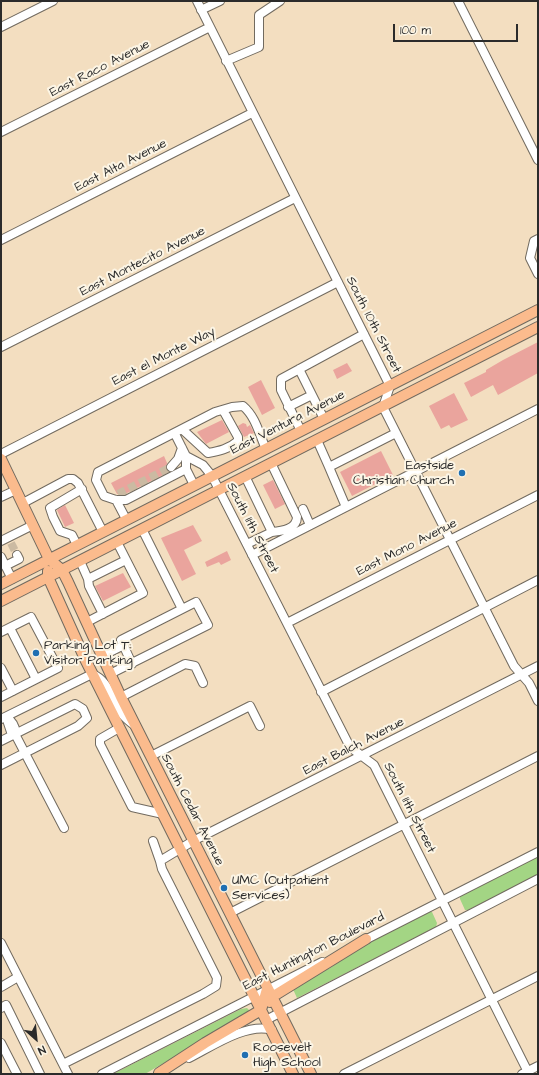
<!DOCTYPE html>
<html>
<head>
<meta charset="utf-8">
<style>
	body { margin:0 }
	#map { position:relative; width:539px; height:1075px; overflow:hidden; background:#f3dec0; font-family:"Architects Daughter",sans-serif }
	canvas { display:block }
	.frame { position:absolute; inset:0; border:2px solid #2b2b2b; pointer-events:none }
	.north { position:absolute; left:16px; top:1019px; width:40px; height:40px; -webkit-text-stroke:3px #fcf5e5; paint-order:stroke; rotate:153deg; font-size:11px; font-weight:700; line-height:16px; text-align:center; color:#2b2b2b }
	.north::after { content:''; display:block; margin:auto; width:14px; height:18px; background:#2b2b2b; clip-path:polygon(50% 0,100% 100%,50% 72%,0 100%) }
	.scale { position:absolute; left:393px; top:24px; width:125px; height:18px; box-sizing:border-box; border:2px solid #2b2b2b; border-top:0; padding-left:5px; font-size:12px; line-height:14px; white-space:nowrap; color:#2b2b2b; -webkit-text-stroke:3px #fcf5e5; paint-order:stroke }
</style>
</head>
<body>
<div id="map">
<canvas width="539" height="1075"></canvas>
<div class="frame"></div>
<div class="north">N</div>
<div class="scale">100 m</div>
</div>
<script>
const c = document.querySelector('canvas').getContext('2d');
c.lineJoin = 'round';
function fillPath(path, color) { c.fillStyle = color; c.fill(path, 'evenodd'); }
function stroke(path, color, width, dash) { c.strokeStyle = color; c.lineWidth = width; c.lineCap = dash ? 'butt' : 'round'; c.setLineDash(dash || []); c.stroke(path); }
function drawText(font, color, halo, rows, align = 'center') {
  c.font = font + ' "Architects Daughter",sans-serif'; c.lineWidth = 4; c.setLineDash([]); c.textBaseline = 'middle'; c.strokeStyle = halo; c.fillStyle = color; for (const [text, x, y, turn = 0] of rows) {
    c.save(); c.translate(x, y); c.rotate((+turn || 0) * Math.PI / 180); c.textAlign = isNaN(turn) ? turn : align; if (halo) c.strokeText(text, 0, 0); c.fillText(text, 0, 0); c.restore();
  }
}
fillPath(new Path2D(`
	M538,856V875L468,910H465L460,899V896Z
	M428,912H432L437,923L436,927L297,998L292,987L330,968L365,944Z
	M247,1008L251,1012L145,1074H113L241,1009Z`), '#a3d584');
fillPath(new Path2D(`
	M538,342V373L498,395L493,385L471,397L464,383L486,372V370L503,360Z
	M347,363L352,371L337,379L333,370Z
	M261,380L275,408L262,415L248,387Z
	M454,393L468,420L451,428L449,425L441,429L429,406Z
	M222,420L229,432L206,444L197,432Z
	M243,423L246,424L247,427L250,425L254,433L244,437L238,426Z
	M381,451L393,475L352,496L340,472Z
	M164,456L167,463L166,468L169,472L125,494H117L111,483Z
	M273,480L285,504L275,509L263,485Z
	M65,505L74,523L65,527L57,510Z
	M193,525L202,541L184,550L196,574L182,581L161,538Z
	M227,551L231,560L221,565L219,562L207,567L205,562Z
	M123,573L131,587L103,601L95,586Z`), '#eaa49d');
stroke(new Path2D(`
	M118,494L171,467
	M11,543L17,555`), '#cbbaa2', 8, [8, 4]);
const minor = new Path2D(`
	M197,1L390,386L383,407L514,666L529,683L538,701
	M458,1L538,160
	M201,10L220,1
	M1,27L53,1
	M226,61L259,47V15L280,1
	M1,132L210,27
	M538,239L534,241L530,258L538,274
	M1,240L252,113
	M1,347L295,198
	M299,369L324,419
	M288,407L312,395
	M183,430L208,453C219,451 229,449 238,441V437L223,410
	M301,431L281,390V379L364,334
	M175,434L186,456V469L194,485
	M317,440L329,467L396,433
	M1,454L338,282
	M186,456L203,465L212,476L350,747L374,765L529,1074
	M271,463L297,517C297,529 282,531 272,532
	M171,467L178,459L182,448
	M329,467L346,507
	M186,469L126,500H116L104,496L96,480L98,472L215,412L232,407L243,406C256,417 259,434 266,449
	M245,476L272,532L247,544
	M1,497L16,490
	M116,500L126,519
	M23,503L68,479H73L78,483L103,532
	M303,509L310,525
	M142,529L182,609
	M1,541L33,525
	M77,545L72,535L60,531L53,517L50,508L82,489
	M252,555L538,409
	M1,557L12,579
	M80,561L88,579L89,586L103,614
	M5,566L19,559L17,555
	M88,579L126,560
	M87,622L143,593L117,542
	M287,623L538,495
	M10,628L36,679
	M1,632L31,617L58,668L1,697
	M102,656L124,645
	M1,668L13,691
	M110,674L208,625L196,602L121,640L132,664
	M321,692L538,580
	M121,697L185,664L195,666L203,683
	M6,717C12,721 16,727 15,734L11,732Z
	M1,719L92,674C109,680 112,701 122,714C125,718 130,722 134,725
	M119,728L100,739V744L132,807L163,814
	M15,734L64,828
	M1,741L75,704L83,709L87,718L78,726L1,765
	M151,756L250,706L260,726
	M153,841L160,861
	M230,913L538,756
	M361,942L538,852
	M1,943L68,1074
	M1,987L18,977
	M1,1008L6,1005L40,1074
	M266,1020L538,879
	M1,1043L17,1074
	M189,1058C211,1047 247,1022 272,1030
	M63,1064L203,994L216,986L217,978L162,869L160,861L193,841L538,666
	M102,1074L322,962
	M344,1074L538,976
	M522,1074L538,1066`);
const major = new Path2D(`
	M1,459L49,559L62,570L68,582L121,697L311,1074
	M48,571V577L85,659L293,1074
	M1,584L538,310
	M1,601L538,327
	M270,1002L272,997L366,939
	M159,1073L205,1043L261,1010L267,989`);
stroke(minor, '#716a5f', 10);
stroke(major, '#716a5f', 12);
stroke(minor, '#fff', 8);
stroke(major, '#fbbb8d', 10);
for (const [x, y, r, color] of [
	[462,473,4,"#1f6fb2"],
	[36,653,4,"#1f6fb2"],
	[224,888,4,"#1f6fb2"],
	[245,1055,4,"#1f6fb2"]
]) { const dot = new Path2D(); dot.arc(x, y, r, 0, 2 * Math.PI); c.fillStyle = color; c.fill(dot); stroke(dot, '#fcf5e5', 1.5); }
drawText('13px', '#2b2b2b', '#fcf5e5', [
	["East Raco Avenue",100,69,-27],
	["East Alta Avenue",121,166,-27],
	["East Montecito Avenue",143,262,-27],
	["South 10th Street",373,325,63],
	["East el Monte Way",164,357,-27],
	["East Ventura Avenue",288,423,-27],
	["South 11th Street",252,528,63],
	["East Mono Avenue",407,548,-27],
	["East Balch Avenue",354,747,-27],
	["South 11th Street",409,808,63],
	["South Cedar Avenue",192,810,63],
	["East Huntington Boulevard",314,952,-27]
]);
drawText('13px', '#2b2b2b', '#fcf5e5', [
	["Eastside",454,466,"right"],
	["Christian Church",454,481,"right"],
	["Parking Lot T:",44,646],
	["Visitor Parking",44,661],
	["UMC (Outpatient",232,881],
	["Services)",232,896],
	["Roosevelt",253,1048],
	["High School",253,1063]
], 'left');
</script>
</body>
</html>
